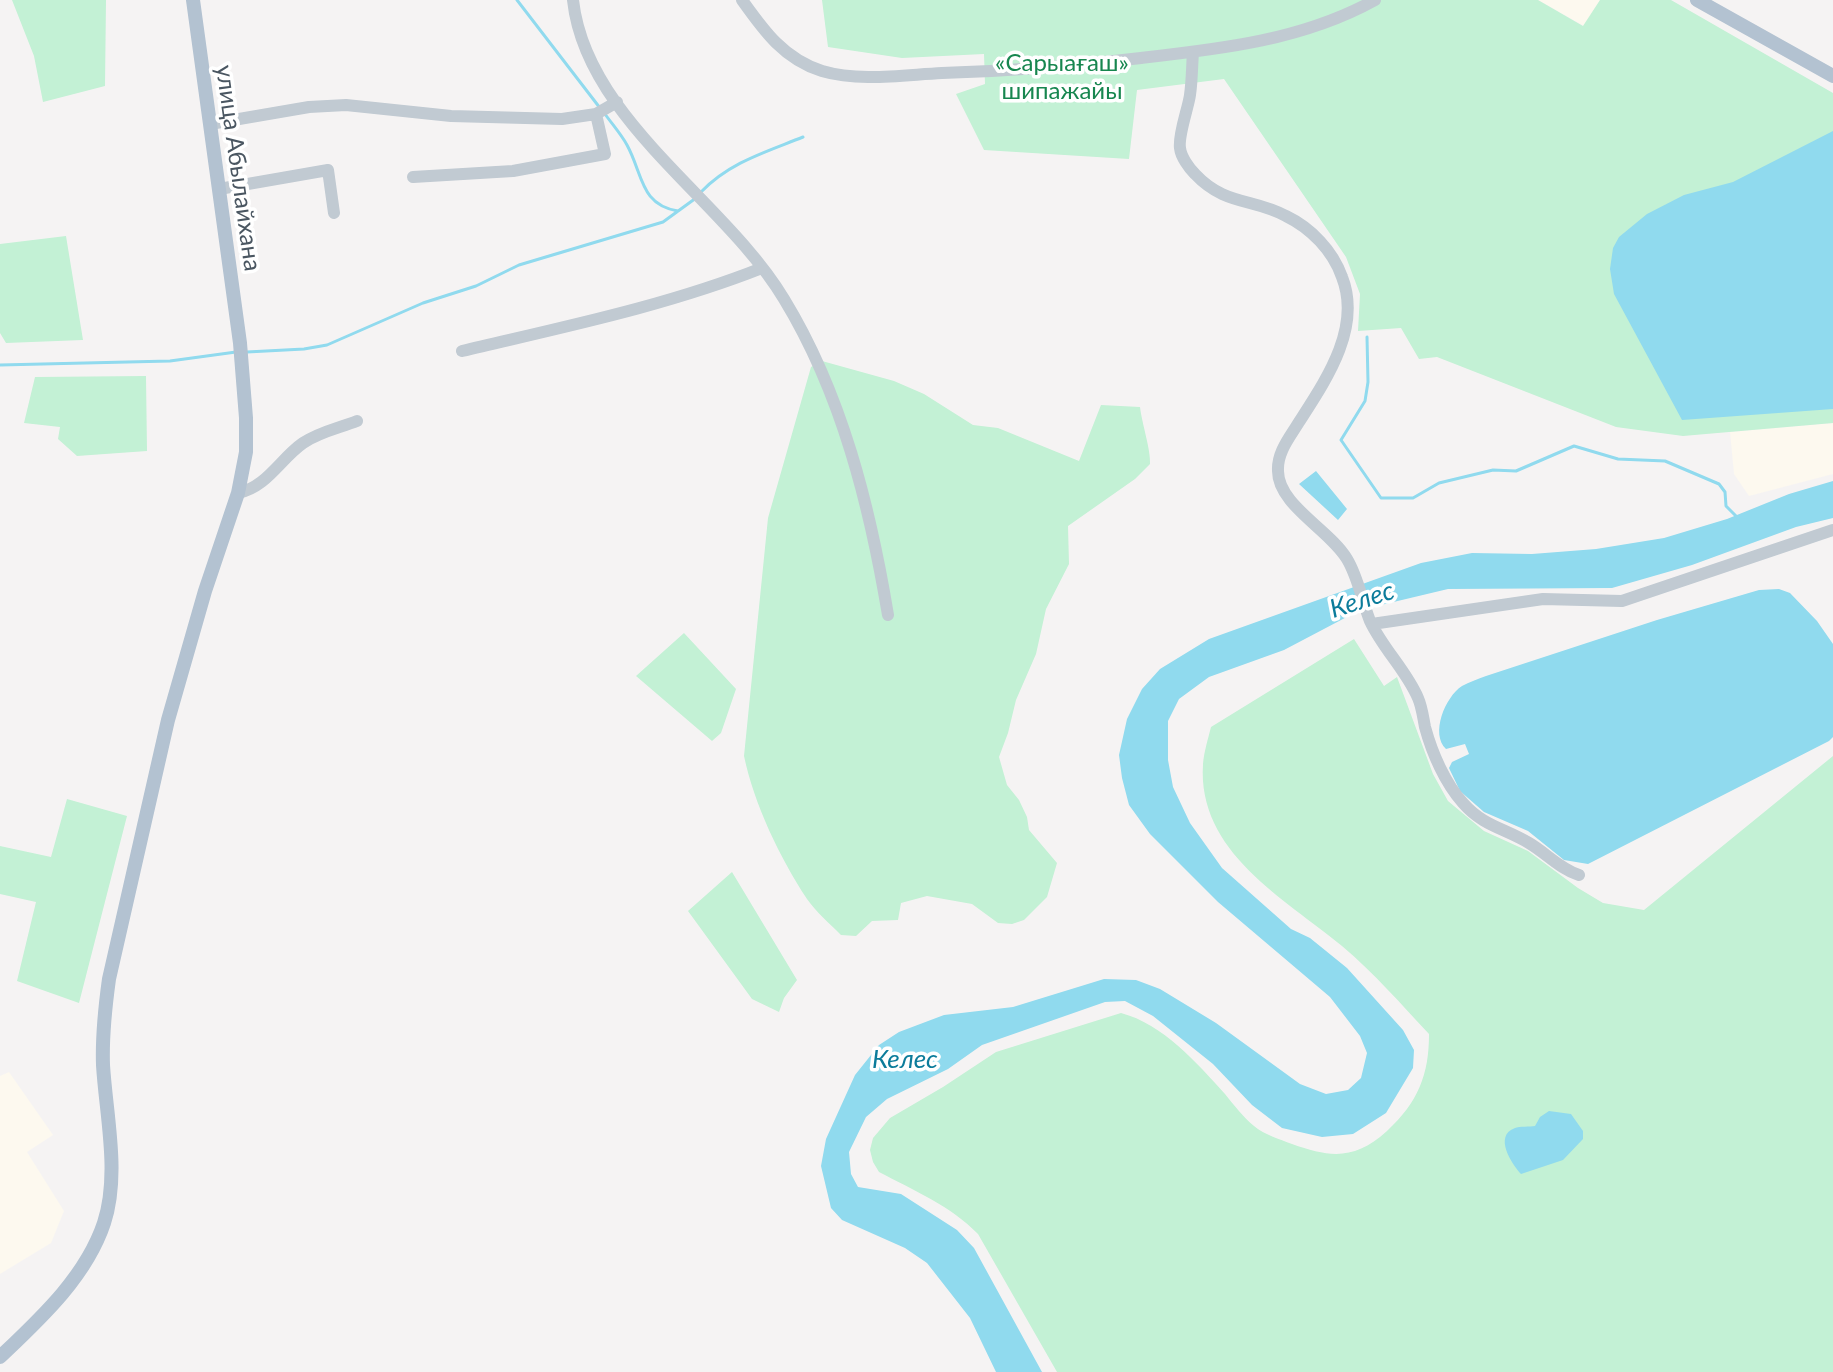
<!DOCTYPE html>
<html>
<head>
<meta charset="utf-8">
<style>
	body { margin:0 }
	canvas { display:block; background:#f5f3f3 }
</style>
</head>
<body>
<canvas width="1833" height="1372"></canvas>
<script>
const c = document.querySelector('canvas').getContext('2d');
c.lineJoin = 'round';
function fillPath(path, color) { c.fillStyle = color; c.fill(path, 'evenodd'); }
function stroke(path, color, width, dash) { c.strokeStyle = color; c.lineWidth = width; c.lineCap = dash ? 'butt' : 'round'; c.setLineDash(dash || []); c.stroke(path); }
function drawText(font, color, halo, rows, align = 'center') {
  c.font = font + ' Lato,sans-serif'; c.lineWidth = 7; c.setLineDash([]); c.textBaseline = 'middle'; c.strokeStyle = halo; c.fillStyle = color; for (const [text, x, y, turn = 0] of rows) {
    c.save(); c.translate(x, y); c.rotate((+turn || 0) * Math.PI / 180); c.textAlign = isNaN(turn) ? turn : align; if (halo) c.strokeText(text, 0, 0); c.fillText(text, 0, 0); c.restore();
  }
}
fillPath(new Path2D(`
	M1538,0H1600L1584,26Z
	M1833,423V474L1749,496L1734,474L1730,432Z
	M9,1072L53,1135L27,1152L64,1211L51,1243L0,1274V1076Z`), '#fdf9ef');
fillPath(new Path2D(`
	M12,0H106L105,86L43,102L34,56Z
	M822,0H1538L1583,26L1600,0H1671L1833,93V423L1683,436L1616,427L1437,357L1419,359L1401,328L1358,331L1360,294L1346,257L1224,79L1137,90L1129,159L984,150L956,94L985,84L984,54L902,58L828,47Z
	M66,236L83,340L6,343L0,333V244Z
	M822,361L894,381L924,394L973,425L998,428L1079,461L1101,405L1140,407C1142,424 1151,450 1150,464L1135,479L1068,526L1069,564L1046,609L1036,654L1016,700L1008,733L999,757L1007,785L1019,800L1027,817L1029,830L1057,863L1047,897L1024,920L1012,924L998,923L972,904L927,896L901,903L898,920L872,921L856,936L841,935C830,924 816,912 807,899C780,858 754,804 744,756L768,518L811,367Z
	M146,376L147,451L77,456L58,439L60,427L24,423L35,377Z
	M684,633L736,689L721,733L712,741L636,676Z
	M1354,639L1384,686L1397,677L1433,774L1448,801L1484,831L1528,851L1578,888L1603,903L1644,910L1833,756V1372H1057L978,1234C951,1206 913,1190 879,1172L873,1162L870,1150L873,1138L890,1118L943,1087L996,1052L1121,1013C1163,1024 1197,1063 1225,1094C1234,1105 1243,1117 1254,1126C1265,1135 1279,1139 1292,1144C1331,1158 1355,1160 1387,1131C1418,1102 1429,1075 1429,1034C1401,1004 1374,973 1342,946C1284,898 1197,852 1203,764C1204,752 1208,739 1211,727Z
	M67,799L127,816L79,1003L17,981L36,902L0,894V846L51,857Z
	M732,872L797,980L784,998L779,1012L752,999L688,911Z`), '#c3f1d5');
fillPath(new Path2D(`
	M1833,131V409L1682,420L1614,294L1610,269L1613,248L1619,237L1647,214L1684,195L1733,182Z
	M1316,471L1347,509L1338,520L1299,484Z
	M1833,481V518L1796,527L1692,565L1612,588L1448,589L1360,610L1284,650L1209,677L1179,699L1168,721V760L1173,787L1190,823L1222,868L1291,929L1310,938L1347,968L1403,1030L1414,1050L1413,1068L1386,1113L1353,1134L1322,1137L1282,1128L1252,1105L1213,1064L1153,1016L1125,1001L1105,1002L982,1045L948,1069L887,1099L866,1117L849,1152L851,1174L858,1187L901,1194L957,1230L974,1248L1042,1372H996L970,1318L927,1263L905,1248L842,1220L831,1208L821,1166L826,1139L855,1075L879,1045L899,1032L944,1015L1013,1007L1104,979L1136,980L1160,989L1216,1023L1300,1084L1326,1094L1348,1090L1361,1078L1367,1053L1360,1036L1330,997L1218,902L1150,834L1129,805L1122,778L1119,755L1127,719L1142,689L1160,669L1209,639L1421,563L1472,553L1532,554L1596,549L1664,538L1727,519L1789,494Z
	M1779,589L1790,593L1817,621L1833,644V737L1829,741L1588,864L1564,860L1528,831L1484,812L1460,791L1449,768L1452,762L1469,754L1465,744L1446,749C1430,734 1445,697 1462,686C1469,682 1478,679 1486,676L1657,620L1759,590Z
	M1549,1111L1571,1114L1583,1131V1139L1563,1160L1521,1174C1512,1164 1493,1136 1515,1128C1519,1126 1530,1127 1535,1126L1540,1117Z`), '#90daee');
stroke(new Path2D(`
	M517,0L600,108
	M605,114C612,124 621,134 627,145C643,174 640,205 678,211
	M701,192C730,162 766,152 803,137
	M1367,337L1368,382L1365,401L1341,440L1381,498H1413L1439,483L1493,470L1516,471L1574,446L1618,459L1665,461L1719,484L1725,492L1726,506L1738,518
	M247,352L304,349L327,345L423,303L476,286L519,265L663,222L696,198
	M0,365L170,361L236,352`), '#90daee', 3);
stroke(new Path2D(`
	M573,0C586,120 725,200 784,299C842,394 870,507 888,615
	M742,0C764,31 784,59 822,71C859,82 903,75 942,73C1009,71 1075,66 1141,58C1221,49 1303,40 1375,0
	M1193,52C1192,66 1192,81 1190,95C1188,109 1178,135 1180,148C1181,157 1189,168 1195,174C1225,206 1253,198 1286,216C1311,228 1333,251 1342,277C1362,328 1326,380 1299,422C1290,437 1277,452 1278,471C1278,505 1330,530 1347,559C1358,577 1362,601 1370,621C1383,649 1406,670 1418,698C1422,707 1423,717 1425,727C1432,753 1445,783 1463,803C1483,826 1504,828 1529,843C1546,853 1560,869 1579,875
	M210,124L309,107L346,105L451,116L562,119L596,114L617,102
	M413,177L513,171L605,154L596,114
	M219,189L328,170L334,213
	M462,351C563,327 666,306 762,268
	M238,493C267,487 280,459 303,443C319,432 339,428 357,421
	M1372,624L1543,599L1622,601L1833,530`), '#c1cad2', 12);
stroke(new Path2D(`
	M1697,0L1833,76
	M0,1357C40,1319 86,1277 104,1223C120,1174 106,1115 103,1065C102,1036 105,1008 109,979L168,720L205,591L238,493L246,452V418L240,343L193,0`), '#b3c2d1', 14);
drawText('24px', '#17864f', '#fff', [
	["«Сарыағаш»",1062,63],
	["шипажайы",1062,91]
]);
drawText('24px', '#4a5661', '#fff', [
	["улица Абылайхана",238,168,82]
]);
drawText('italic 26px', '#0c7c9b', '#fff', [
	["Келес",1362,600,-18],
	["Келес",905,1060]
]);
</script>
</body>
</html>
